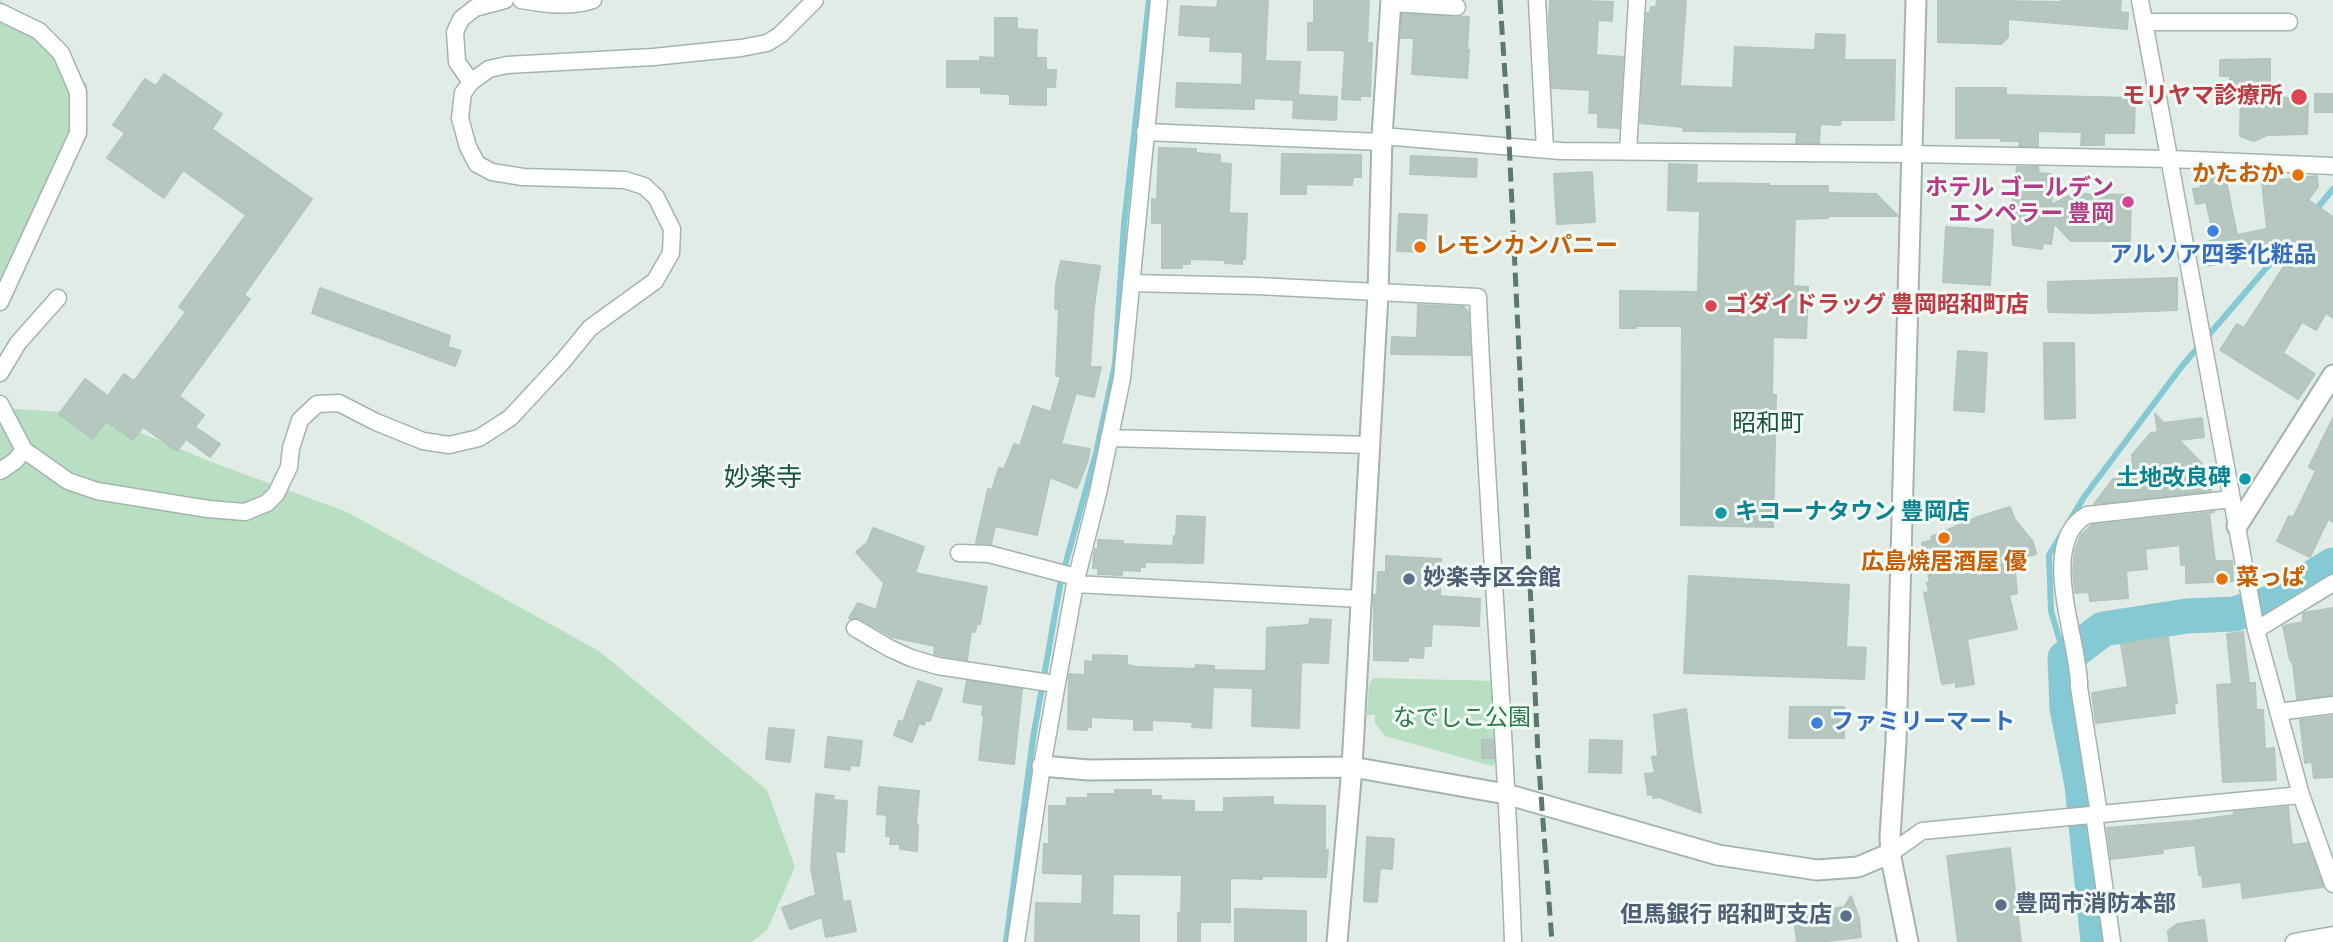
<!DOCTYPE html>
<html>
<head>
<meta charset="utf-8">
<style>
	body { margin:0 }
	canvas { display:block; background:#e1ece7 }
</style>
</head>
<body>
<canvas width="2333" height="942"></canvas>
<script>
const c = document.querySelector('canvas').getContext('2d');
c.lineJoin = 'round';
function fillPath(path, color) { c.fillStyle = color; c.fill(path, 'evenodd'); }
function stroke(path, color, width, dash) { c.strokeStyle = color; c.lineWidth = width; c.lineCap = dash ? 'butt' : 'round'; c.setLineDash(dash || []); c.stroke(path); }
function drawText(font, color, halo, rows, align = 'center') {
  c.font = font + ' "Fira Sans Condensed","Noto Sans JP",sans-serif'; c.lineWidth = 6; c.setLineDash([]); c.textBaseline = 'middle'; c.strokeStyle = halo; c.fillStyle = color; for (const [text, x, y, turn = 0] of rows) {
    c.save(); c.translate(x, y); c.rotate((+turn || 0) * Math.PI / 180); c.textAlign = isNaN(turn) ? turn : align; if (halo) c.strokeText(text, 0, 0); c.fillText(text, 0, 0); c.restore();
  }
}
fillPath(new Path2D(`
	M0,0L88,85L0,311Z
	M0,408L95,414L214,463L347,512L599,651L767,790L795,867L767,930L752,942H0Z
	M1374,678L1498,681L1500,758L1492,766L1385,736L1375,723V715H1367L1369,683Z`), '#b8dfc2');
stroke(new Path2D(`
	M2314,212L2333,189
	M2065,658L2051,611L2049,555L2084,497L2182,366L2287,244
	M1006,942L1033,738L1061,580L1096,453L1115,364L1124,224L1149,0`), '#85c9d5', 6);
stroke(new Path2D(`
	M2098,942L2082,785L2067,708L2065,658L2103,629L2187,616L2234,614L2273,602L2333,565`), '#85c9d5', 35);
const building = new Path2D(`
	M1218,0H1268L1265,61L1300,62L1298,95L1337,97L1336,120L1293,118L1294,100L1254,98V109L1176,107L1177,83L1242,85L1243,52L1210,51L1211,37L1179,35L1181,6L1217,8Z
	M1314,0H1369L1367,43H1372L1370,96H1360V100L1342,99L1345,53L1343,50H1308V23H1314Z
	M1550,0L1613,2L1612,21L1598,20L1596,55L1623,57L1619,128L1598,127V113H1589L1590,90L1552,88L1549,19Z
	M1657,0H1686L1680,86L1733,88L1735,47L1815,50L1816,34L1845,35L1844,60H1895L1894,120H1841L1840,125L1820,124L1819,143H1796L1797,132L1683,131L1684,127L1640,123L1647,13H1650L1651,7H1656Z
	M1938,0L2061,2V0H2121L2120,12L2128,13L2127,29L2008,19V37L2001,44L1938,42Z
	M1402,14L1469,17L1467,50H1469L1467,78L1412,74L1414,38H1401Z
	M995,18H1017V29L1037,30L1036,58H1046V70H1056L1055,87H1046V105L1010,104V94L981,93V87H947V61H980V57L995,58Z
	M2270,59V97L2308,99L2307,134L2267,135L2254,141L2240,136L2241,89H2230V76H2220V60Z
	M164,74L222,114L212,129L312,199L244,295L250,299L179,396L204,415L195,427L220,444L210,457L186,439L177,451L143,427L133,440L106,421L93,439L59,414L85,379L108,396L124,374L134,381L186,312L179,307L246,215L183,170L164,198L107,158L125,133L113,125L145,79L156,86Z
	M1956,88H2006V95L2135,98L2134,133H2104V145H2081L2082,132L2038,131V146H2019L2020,141H2001V138H1956Z
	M2315,94H2333V112H2315Z
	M1159,148L1196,149V153L1220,155V163L1231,164L1229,213L1247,214L1245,259H1242V264L1225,263V260L1190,259V264H1182V268H1162V223H1152V199L1157,200Z
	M1282,154L1361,155V177H1353L1352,185L1306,184V194H1281Z
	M1411,156L1477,159L1476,177L1410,174Z
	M1669,164L1697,165L1696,183L1769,184V186H1828V193L1876,194L1898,216H1828V218L1795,219L1793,286L1808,287L1806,338L1773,337L1772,395H1776L1773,527L1681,525L1682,326H1636V328H1620V291L1698,292L1700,211L1668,210Z
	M2017,167H2038L2039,173L2051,174L2050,184L2054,185L2051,205L2073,194L2131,195L2130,241H2071L2054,223L2051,244L2043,243L2042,249L2013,245L2011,213Z
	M1592,172L1595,222L1557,224L1554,174Z
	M2225,175L2237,235L2267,229L2262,182L2317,176L2318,187L2308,200L2333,217V318L2326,313L2316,330L2302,322L2283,353L2315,374L2298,399L2220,350L2237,324L2244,328L2297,246L2206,266L2201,243L2215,240L2206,202L2196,204L2193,189L2201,188L2200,179Z
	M1399,214L1427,215L1425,252L1397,251Z
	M1946,227L1993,230L1990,285L1943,282Z
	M1061,261L1100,266L1094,306L1090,367H1101L1094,397L1076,393L1061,444L1090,449L1087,463L1077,488L1050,477L1037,535L995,526L991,544L976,543L988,489L992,490L999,468L1004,469L1014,444L1020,446L1033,406L1051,412L1061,376H1056L1059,309H1055L1056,284Z
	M2177,278V310L2095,313L2049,312L2048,309V282Z
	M320,288L450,336L448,347L461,351L455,366L312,313Z
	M1418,305L1464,307L1468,312L1470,355L1391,354L1392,337L1417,338Z
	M2044,343H2074L2075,418L2045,419Z
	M1958,351L1987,353L1984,412L1954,410Z
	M2155,414L2164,423L2202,418L2204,437L2179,440L2209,471L2211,491L2094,504L2113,479H2125L2124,469H2133L2132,455L2151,433L2158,432Z
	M2333,418V522L2328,519L2310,557L2277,541L2289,516L2293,518L2316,471L2309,467Z
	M2010,507L2015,520L2033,542L2036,554L2014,560L2017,593L2009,595L2017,629L1967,639L1974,684L1956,687V682L1942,684L1924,593L1929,592L1927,583H1930L1922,543L1932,540L1931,537L1978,517Z
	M2214,512L2209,513L2215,561H2232L2233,581L2186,583V565H2181L2180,545L2145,549L2147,569L2126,571L2128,598L2090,601L2089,592L2075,593L2073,570L2075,550L2081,535L2092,525Z
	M1177,516L1205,517L1203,563L1145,562V567L1140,566V571L1122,570V575L1098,574V568H1093L1094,553L1095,549H1098V540L1123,541V544L1173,546L1174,536H1176Z
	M873,528L924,547L915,573L987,587L980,624H977L975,632L971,631L967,660L934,654L935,646L892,637L860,619L849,618L858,603L876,610L884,583L856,552L867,543Z
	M1386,556L1441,559L1440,596L1480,599L1479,626L1432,624L1431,646H1424L1423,658L1408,657V661L1374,660V595H1377L1378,572H1386Z
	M1689,576L1849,585L1846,647L1866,648L1864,679L1684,673Z
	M2333,608V695L2297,699L2293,664L2290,660L2283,626L2303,622V613Z
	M1310,619L1331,620L1328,663L1301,662L1299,728L1252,726L1253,688L1213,687L1211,728L1192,727L1193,722L1152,720V730H1134V719L1091,717V727H1087V730L1068,729L1069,674L1085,675V661L1093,662V655L1127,656V665L1138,667L1195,669L1196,665L1214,666V670L1266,671L1267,628L1309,625Z
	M2243,632L2249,683H2255L2256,710H2263L2265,749L2274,748L2276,780L2223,782L2217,685L2232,684L2227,634Z
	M2168,637L2177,703L2174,704L2175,713L2096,723L2092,693L2128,687L2121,644Z
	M918,681L942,689L930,721L926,720L924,725L919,723L912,742L894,735L899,721L903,722Z
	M967,681L1022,689L1014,764L979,760L984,716L982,715L983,705L963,702Z
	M1790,707H1844V738H1789Z
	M1686,709L1693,763L1701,813L1659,797L1653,798V794L1648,795L1645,774L1655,773L1652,757L1658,756L1654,715Z
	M2333,716V777L2314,778L2312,762L2305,763L2300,720Z
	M769,728L794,730L790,762L766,759Z
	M828,737L862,741L859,766L850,765V770L825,767Z
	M1482,740H1493L1494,758H1482Z
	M1590,740L1622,741L1621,773L1589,772Z
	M879,787L919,791L916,824L918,825L917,851L900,849V844H890L891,836H886L887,815L877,814Z
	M1115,790H1151V796H1161V800L1194,801V812H1224V798L1273,797V805L1325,806V850H1328L1326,877L1262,876V879L1230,878V922H1200V942H1178V913H1181L1182,875L1113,874L1112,915L1139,916V942H1035L1036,903L1082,904L1083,874L1043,873L1044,844H1049V806H1067V798H1088V794H1115Z
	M816,794L834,796L833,800L847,801L844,852L835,851L843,902L850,901L856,931L826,937L822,917L790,929L782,908L816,895L811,868Z
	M2288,807L2292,845L2307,843L2323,887L2243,898L2241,882L2203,887L2202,875H2199L2195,845L2162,849L2163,853L2111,859L2107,828L2191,821L2234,815V812Z
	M1367,837L1394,839L1392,869L1380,868L1377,902L1364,901Z
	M2010,848L2021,942H1958L1947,856Z
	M1851,896L1859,918L1861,937L1820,942H1797L1793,913L1844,907Z
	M1235,909L1306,911V942H1235Z
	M2204,920L2207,942H2169L2168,931L2177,924Z`);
fillPath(building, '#b6c7c0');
stroke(building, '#b3c6be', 2);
const minor = new Path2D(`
	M521,0C544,4 570,8 593,0
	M1537,0L1545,149
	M2140,0L2256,630L2301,795L2333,884
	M1391,3L1457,7
	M0,12L39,31L61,53L78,92V133L0,302
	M2144,22H2289
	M471,82L457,62L455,32L461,19L475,8L505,0
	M1145,132L1382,142
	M1382,136L1561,151L1911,154L2170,159L2333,166
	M1628,151L1637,0
	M1131,283L1257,286L1478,297C1487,512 1506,727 1513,942
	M0,373L18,343L58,298
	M0,404L24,450L15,461L0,471
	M1109,438L1370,445
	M24,450L68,481L97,491L208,509L245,512L267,503L276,494L289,467L291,448L300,420L317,404L339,403L376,422L423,441L449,445L479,438L510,418L563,361L590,328L655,281L671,253L672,229L656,197L644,186L625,180L523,177L492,172L477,164L468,147L460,118L463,93L471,82L489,69L507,65L653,57L741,48L767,43L780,35L815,0
	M959,553L989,554L1076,577
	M1075,584L1361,599
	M855,628L889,648L911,658L938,666L1056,684
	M2256,630L2333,583
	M2278,712L2333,705
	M2094,814L2112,942
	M2099,814L2079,687C2080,642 2036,543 2087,515L2232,499
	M1891,853L1922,831L2301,795
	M1016,942L1042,766L1075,584L1098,493L1122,378L1159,0
	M2294,942L2333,935`);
const tertiary = new Path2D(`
	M2237,526L2333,375
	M1042,766L1088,770L1352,767L1506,794L1718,855L1817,870L1858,867L1891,853
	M1337,942L1352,767L1378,294L1382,136L1391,0
	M1908,942L1891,858L1890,837L1896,742L1916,0`);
stroke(minor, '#a3b4ae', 19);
stroke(tertiary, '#a3b4ae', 23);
stroke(minor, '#fff', 16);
stroke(tertiary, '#fff', 19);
stroke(new Path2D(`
	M1500,0L1508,120L1538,754L1552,942`), '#5a7a71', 5, [14, 7]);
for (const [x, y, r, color] of [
	[2299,97,9,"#e0444e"],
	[2298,175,7,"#e8710a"],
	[2128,202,7,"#d1479c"],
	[2213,231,7,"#3f7fe0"],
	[1420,247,7,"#e8710a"],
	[1711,306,7,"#e0444e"],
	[2245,479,7,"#0f9aa8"],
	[1721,513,7,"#0f9aa8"],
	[1944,538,7,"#e8710a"],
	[1409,579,7,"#5c6f8a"],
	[2222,579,7,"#e8710a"],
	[1817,723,7,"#3f7fe0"],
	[2001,905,7,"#5c6f8a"],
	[1846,916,7,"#5c6f8a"]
]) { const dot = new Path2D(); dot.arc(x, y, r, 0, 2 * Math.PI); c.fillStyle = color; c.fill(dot); stroke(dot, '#f1f9f5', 2.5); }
drawText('bold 23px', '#be3a42', '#f1f9f5', [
	["モリヤマ診療所",2283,97],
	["ゴダイドラッグ 豊岡昭和町店",1725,306,"left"]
], 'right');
drawText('bold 23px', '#c56008', '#f1f9f5', [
	["かたおか",2284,175,"right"],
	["レモンカンパニー",1434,247],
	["広島焼居酒屋 優",1944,563,"center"],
	["菜っぱ",2236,579]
], 'left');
drawText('bold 23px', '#b23c85', '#f1f9f5', [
	["ホテル ゴールデン",2114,189],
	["エンペラー 豊岡",2114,215]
], 'right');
drawText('bold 23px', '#366cbe', '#f1f9f5', [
	["アルソア四季化粧品",2213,256],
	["ファミリーマート",1831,723,"left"]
]);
drawText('bold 23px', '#0d838f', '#f1f9f5', [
	["土地改良碑",2231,479],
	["キコーナタウン 豊岡店",1735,513,"left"]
], 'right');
drawText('bold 23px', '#4e5e75', '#f1f9f5', [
	["妙楽寺区会館",1423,579],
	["豊岡市消防本部",2015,905],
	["但馬銀行 昭和町支店",1832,916,"right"]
], 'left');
drawText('23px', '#287846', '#f1f9f5', [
	["なでしこ公園",1462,719]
]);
drawText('24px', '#1b5244', '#f1f9f5', [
	["昭和町",1768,424]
]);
drawText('26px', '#1b5244', '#f1f9f5', [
	["妙楽寺",763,479]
]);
</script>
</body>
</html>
